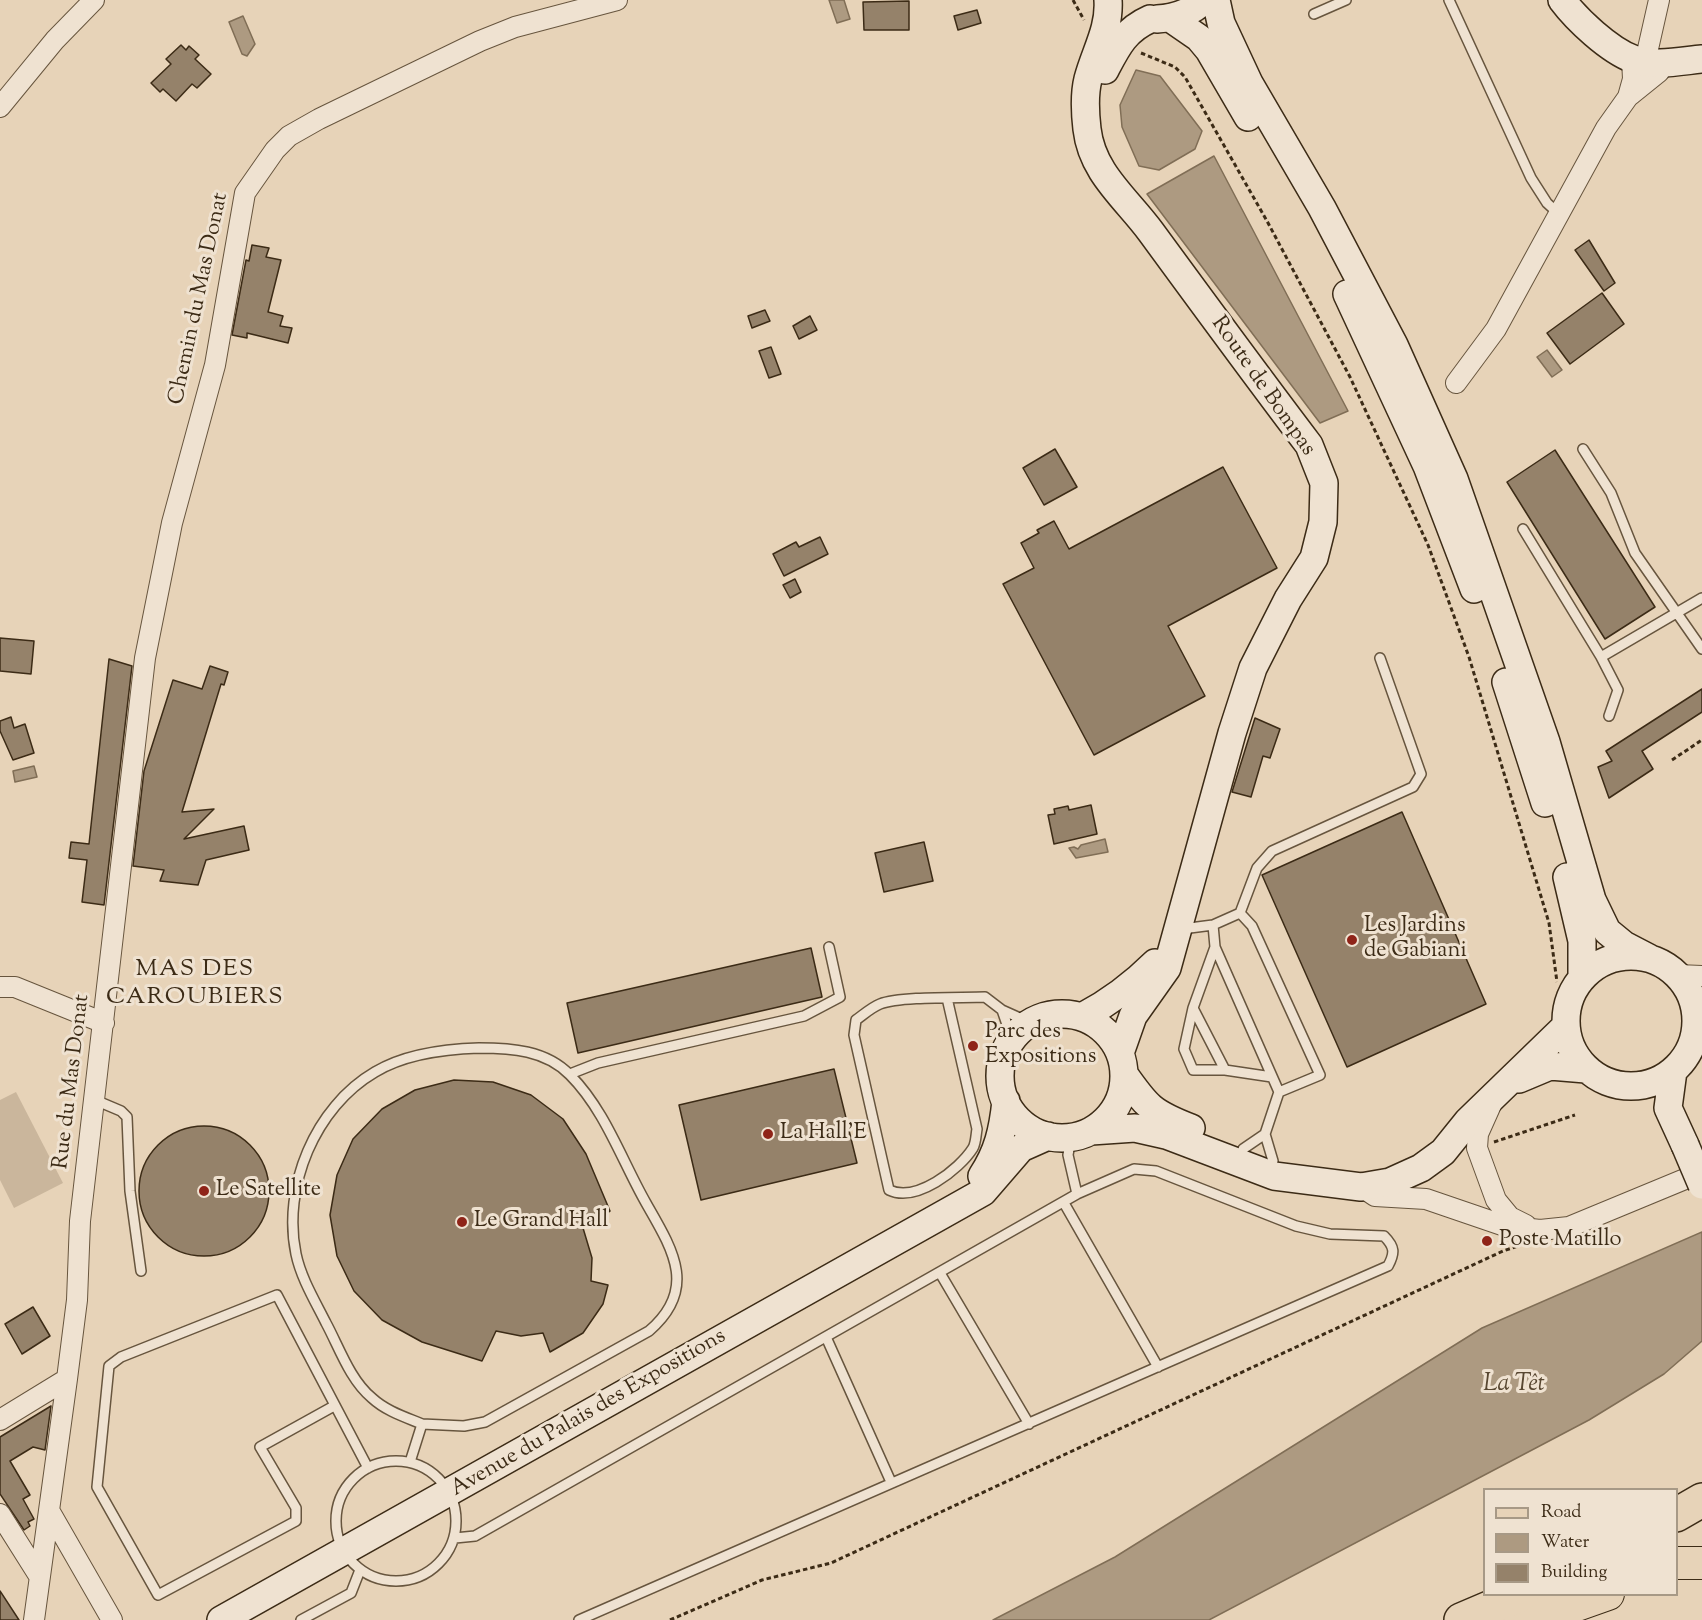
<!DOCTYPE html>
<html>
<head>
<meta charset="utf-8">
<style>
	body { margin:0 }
	#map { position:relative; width:1702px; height:1620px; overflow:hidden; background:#e7d3b8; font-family:"Sorts Mill Goudy",serif }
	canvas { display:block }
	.legend { position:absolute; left:1483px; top:1488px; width:195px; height:108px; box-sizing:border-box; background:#efe2d1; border:2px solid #a79986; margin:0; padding:8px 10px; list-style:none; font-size:18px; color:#3c2b16 }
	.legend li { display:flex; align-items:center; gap:12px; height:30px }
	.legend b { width:30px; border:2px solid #a79986 }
</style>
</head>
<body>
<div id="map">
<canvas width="1702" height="1620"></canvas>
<ul class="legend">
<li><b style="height:8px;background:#e7d3b8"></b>Road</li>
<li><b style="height:16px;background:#ad9a81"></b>Water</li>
<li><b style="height:16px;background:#95826a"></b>Building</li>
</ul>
</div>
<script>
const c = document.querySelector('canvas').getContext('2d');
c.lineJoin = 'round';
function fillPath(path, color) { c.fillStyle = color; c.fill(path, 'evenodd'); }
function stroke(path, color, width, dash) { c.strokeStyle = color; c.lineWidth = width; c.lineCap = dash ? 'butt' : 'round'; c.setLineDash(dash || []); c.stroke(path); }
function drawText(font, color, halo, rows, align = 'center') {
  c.font = font + ' "Sorts Mill Goudy",serif'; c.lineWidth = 6; c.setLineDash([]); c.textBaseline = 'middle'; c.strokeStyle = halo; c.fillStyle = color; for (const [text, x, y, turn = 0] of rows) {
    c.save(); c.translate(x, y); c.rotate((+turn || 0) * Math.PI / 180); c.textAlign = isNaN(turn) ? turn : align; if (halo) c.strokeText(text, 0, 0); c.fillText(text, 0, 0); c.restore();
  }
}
fillPath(new Path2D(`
	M16,1092L63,1183L14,1208L0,1180V1100Z`), '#cab69c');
const water = new Path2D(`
	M829,0H844L850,19L837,23Z
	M243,16L255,44L247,56L242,54L229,22Z
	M1136,70L1160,76L1202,131L1195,149L1159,170L1139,166L1122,127L1120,105Z
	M1214,156L1348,411L1320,423L1147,194Z
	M1547,350L1562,370L1552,377L1537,357Z
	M34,766L37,777L15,782L13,771Z
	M1105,839L1108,852L1076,858L1069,848L1074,847L1078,849L1081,845Z
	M1702,1232V1341L1664,1374L1589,1420L1209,1620H993L1115,1557L1482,1328Z`);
fillPath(water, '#ad9a81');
stroke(water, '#806e56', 1.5);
const building = new Path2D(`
	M909,1V30H864L863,2Z
	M977,10L981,23L958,30L954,16Z
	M181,45L186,50L189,46L199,55L195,59L211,74L197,88L192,84L176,101L163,89L160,92L151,83L171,64L166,59Z
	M1589,240L1615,283L1604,291L1575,250Z
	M252,245L269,248L266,257L281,260L268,312L283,316L280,326L292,328L288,343L247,333V338L232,335L246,260L249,261Z
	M1602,293L1624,324L1570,364L1547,333Z
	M765,310L770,321L752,328L748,316Z
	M810,316L817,330L799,339L793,326Z
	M771,347L781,374L769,378L759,351Z
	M1055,449L1077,487L1044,505L1023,468Z
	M1555,450L1655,607L1605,639L1507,482Z
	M1223,467L1277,568L1168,626L1205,696L1094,755L1003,584L1034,568L1021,543L1039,533L1037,530L1054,521L1069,549Z
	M820,537L828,554L784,576L773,554L796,542L799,547Z
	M795,579L801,592L790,598L783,585Z
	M0,638L34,641L31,674L0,671Z
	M109,659L132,666L104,905L82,902L87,860L69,858L71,842L89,844Z
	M210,666L228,672L224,685L221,684L182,812L214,809L184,839L244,826L249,850L206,860L198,885L160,881L164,870L133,866L144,771L173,680L202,689Z
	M1702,689V712L1642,751L1653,769L1609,798L1598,767L1612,761L1606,751Z
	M11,717L14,728L25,724L34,753L13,760L0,731V721Z
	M1255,718L1280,729L1270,758L1263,756L1251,797L1232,792Z
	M1091,805L1097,834L1054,844L1048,815L1055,814L1054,809L1068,806L1069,810Z
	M1402,812L1486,1004L1347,1067L1262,875Z
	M924,842L933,881L884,892L875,853Z
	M811,948L822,997L578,1053L567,1003Z
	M834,1069L857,1163L701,1200L679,1105Z
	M454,1080L493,1082L531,1095L563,1119L586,1154L610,1211L583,1228L592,1258L591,1281L608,1285L603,1304L583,1333L550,1352L543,1333L521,1336L496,1331L482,1361L422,1342L382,1320L354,1291L337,1256L330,1215L337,1175L353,1139L382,1109L415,1090Z
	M139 1191a65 65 0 1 1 130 0a65 65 0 1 1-130 0Z
	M33,1307L50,1336L22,1354L5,1324Z
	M51,1406L45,1450L33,1447L10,1461L30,1495L23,1499L34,1519L28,1522L30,1526L24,1530L0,1494V1437Z
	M0,1591L19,1620H0Z`);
fillPath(building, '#95826a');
stroke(building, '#3c2b16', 1.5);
const service = new Path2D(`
	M1449,0L1531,178L1547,203L1559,214
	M1314,14L1346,0
	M1583,449L1611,493L1635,553L1702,649
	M1523,529L1601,657L1618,690L1609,716
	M1601,657L1702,598
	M1240,913L1257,868L1272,851L1413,787L1421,774L1380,658
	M1213,925L1215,947L1279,1092L1320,1075L1252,926L1240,913
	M1182,929L1213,925L1240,913
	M1215,947L1193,1008L1225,1070
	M947,998L977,1129C976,1134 976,1143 973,1148C959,1170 916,1203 889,1190L854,1035L856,1020C863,1015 872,1007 880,1004C900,996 961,998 985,997L1002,1010
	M1193,1008L1184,1049L1193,1070H1225L1272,1077
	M1012,1039L1002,1010L1031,1023
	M570,1074L598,1063L804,1016L840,997L829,947
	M95,1100L121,1111L127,1117L130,1191L141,1271
	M1071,1137L1068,1155L1077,1194
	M1243,1149L1265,1134
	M1273,1161L1265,1134L1279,1092
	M1064,1203L1158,1367
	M940,1273L1029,1424
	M826,1337L891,1482
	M334,1406L260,1447L296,1508V1521L158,1595L97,1487L109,1366L121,1357L277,1295L368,1468
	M336 1521a60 60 0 1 1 120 0a60 60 0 1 1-120 0Z
	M410,1462L422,1424C405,1417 386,1411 372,1398C350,1380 339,1347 326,1323C315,1301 301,1278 296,1254C282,1187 315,1107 375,1072C405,1054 444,1049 479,1048C511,1048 546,1050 570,1075C605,1110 622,1161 646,1203C673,1250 698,1289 649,1331L485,1422L464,1426L422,1424
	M455,1538L475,1536L1077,1194L1134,1169L1156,1171L1296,1226L1330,1234L1384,1236C1395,1247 1395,1253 1388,1266L579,1620
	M301,1620L351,1593L360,1570`);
const minor = new Path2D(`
	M1645,62L1659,0
	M1628,97L1659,72L1661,62
	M0,107L55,40L94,0
	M1456,383L1496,329L1606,128L1628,97L1633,79L1632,59
	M1678,975L1702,976
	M0,987H15L104,1023
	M1696,1018L1702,1013
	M1491,1105L1478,1134L1477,1148L1496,1200L1510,1217L1526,1225
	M1366,1190L1375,1196L1426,1199L1505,1226L1540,1230L1569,1227L1702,1172
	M0,1420L67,1379
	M50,1512L112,1620
	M0,1514L39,1576
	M34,1620L67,1379L77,1300L80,1221L145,658L172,523L215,365L245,193L275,150L289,136L319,119L480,41L515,27L617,0`);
const secondary = new Path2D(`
	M1108,0C1110,29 1095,52 1088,79C1084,95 1085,112 1087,129C1092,173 1126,198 1151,232C1203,303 1255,374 1309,445L1324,483L1323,522L1314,558L1288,599L1253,668L1232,733L1167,968L1133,1016L1120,1053
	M1216,0L1221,23L1249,83L1322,208L1394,345L1454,479L1546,742L1592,900L1607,931L1624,945L1649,958
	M1562,0C1577,20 1609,50 1633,59C1653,67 1681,61 1702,59
	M1170,18L1199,38L1209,50L1248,117
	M1157,19C1175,18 1191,13 1204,0
	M1105,70C1117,47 1125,30 1150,19
	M1347,294L1427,466L1474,589
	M1506,682L1545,803
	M1567,877L1582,941V978
	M1566 1021a65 65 0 1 1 130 0a65 65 0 1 1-130 0Z
	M1000 1076a62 62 0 1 1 124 0a62 62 0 1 1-124 0Z
	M1082,1017C1110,1002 1132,986 1155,963
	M1673,1071L1668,1108L1685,1145
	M1124,1074C1147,1107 1152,1113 1191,1128
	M1519,1079L1550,1066L1586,1069
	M1091,1131L1135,1128L1166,1135L1274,1176L1361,1187L1390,1182L1421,1168L1443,1152L1468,1121L1566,1026
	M982,1176C998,1152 1003,1130 1006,1101
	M221,1620L983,1192L1021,1148L1048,1136`);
const primary = new Path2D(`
	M1676,1563H1702
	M1554,1613L1608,1594
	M1494,1620L1573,1594`);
const trunk = new Path2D(`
	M1676,1515L1702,1500
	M1461,1620L1522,1594`);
stroke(service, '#67553e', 12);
stroke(minor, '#67553e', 22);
stroke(secondary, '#3c2b16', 30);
stroke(primary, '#3c2b16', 34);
stroke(trunk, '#3c2b16', 36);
stroke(new Path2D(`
	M1073,0L1084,20
	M1141,53L1175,67L1185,77L1267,221L1350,377L1428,545L1469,657L1549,923L1557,982
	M1672,760L1702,740
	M1494,1142L1575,1115
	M670,1620L762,1580L831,1563L1503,1251L1518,1246`), '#3c2b16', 3, [4.5, 3]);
stroke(service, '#efe2d1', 9);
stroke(minor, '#efe2d1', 20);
stroke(secondary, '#efe2d1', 27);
stroke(primary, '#e7d3b8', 32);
stroke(trunk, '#e7d3b8', 33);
const secondaryBridge = new Path2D(`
	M1685,1145L1702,1185`);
stroke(secondaryBridge, '#3c2b16', 30, []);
stroke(secondaryBridge, '#efe2d1', 27);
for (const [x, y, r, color] of [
	[1352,940,6,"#8f2418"],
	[973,1046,6,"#8f2418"],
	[768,1134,6,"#8f2418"],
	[204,1191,6,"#8f2418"],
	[462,1222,6,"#8f2418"],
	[1487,1241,6,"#8f2418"]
]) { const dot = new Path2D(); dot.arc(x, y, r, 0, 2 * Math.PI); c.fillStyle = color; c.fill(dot); stroke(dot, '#efe2d1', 2); }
drawText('22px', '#3c2b16', '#efe2d1', [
	["Chemin du Mas Donat",200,299,-78],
	["Route de Bompas",1262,387,55],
	["Rue du Mas Donat",73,1082,-83],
	["Avenue du Palais des Expositions",589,1414,-30]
]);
drawText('22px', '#3c2b16', '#efe2d1', [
	["Les Jardins",1364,927],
	["de Gabiani",1364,952],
	["Parc des",985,1033],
	["Expositions",985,1058],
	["La Hall'E",780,1134],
	["Le Satellite",216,1191],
	["Le Grand Hall",474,1222],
	["Poste Matillo",1499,1241]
], 'left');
c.letterSpacing = '1.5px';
drawText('24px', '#3c2b16', '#efe2d1', [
	["MAS DES",195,971],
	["CAROUBIERS",195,999]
]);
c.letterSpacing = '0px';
drawText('italic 24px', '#584731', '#efe2d1', [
	["La Têt",1514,1386]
]);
</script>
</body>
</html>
